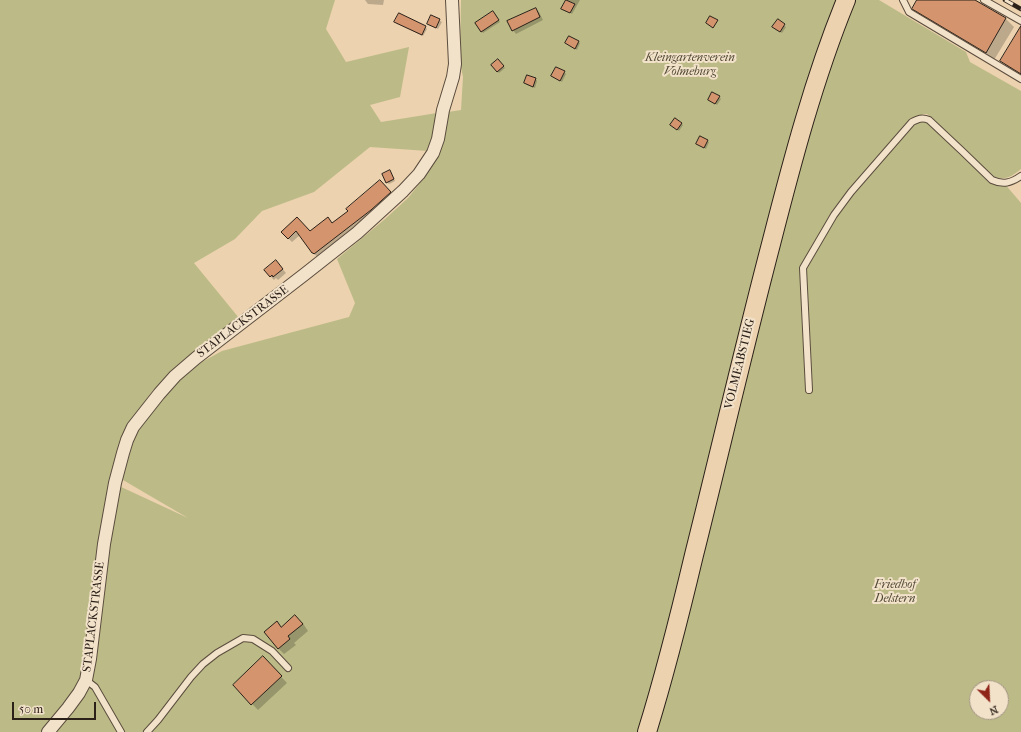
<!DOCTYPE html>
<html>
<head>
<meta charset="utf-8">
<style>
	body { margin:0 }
	#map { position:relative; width:1021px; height:732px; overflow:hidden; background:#ecd2ae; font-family:"IM FELL French Canon",serif }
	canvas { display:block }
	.north { position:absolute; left:969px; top:680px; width:40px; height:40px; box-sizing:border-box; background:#f3e2ca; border:1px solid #a39583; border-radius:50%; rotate:156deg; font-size:11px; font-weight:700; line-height:16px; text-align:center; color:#2b2119 }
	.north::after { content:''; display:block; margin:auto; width:14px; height:18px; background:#8f2418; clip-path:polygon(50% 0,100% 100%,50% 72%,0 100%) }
	.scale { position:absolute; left:12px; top:702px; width:84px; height:18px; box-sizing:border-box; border:2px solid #2b2119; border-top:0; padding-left:5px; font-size:12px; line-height:14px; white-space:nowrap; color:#2b2119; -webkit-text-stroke:3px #f3e2ca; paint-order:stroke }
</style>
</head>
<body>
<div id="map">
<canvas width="1021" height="732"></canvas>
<div class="north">N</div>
<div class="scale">50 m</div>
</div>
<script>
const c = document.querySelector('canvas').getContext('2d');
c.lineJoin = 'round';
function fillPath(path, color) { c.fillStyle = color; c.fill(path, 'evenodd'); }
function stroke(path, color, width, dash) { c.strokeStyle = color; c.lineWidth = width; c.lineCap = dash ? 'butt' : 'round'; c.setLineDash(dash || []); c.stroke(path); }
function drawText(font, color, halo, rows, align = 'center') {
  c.font = font + ' "IM FELL French Canon",serif'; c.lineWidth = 4; c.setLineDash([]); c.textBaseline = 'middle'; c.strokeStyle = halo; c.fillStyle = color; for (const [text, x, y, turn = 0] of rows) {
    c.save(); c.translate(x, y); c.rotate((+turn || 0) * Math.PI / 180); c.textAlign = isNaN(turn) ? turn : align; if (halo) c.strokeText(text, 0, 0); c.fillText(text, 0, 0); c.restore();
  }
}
fillPath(new Path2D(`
	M0,0H335L326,29L346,62L409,47L400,97L370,105L381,122L437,113L433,138L428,151L370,147L314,192L262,211L235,239L194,263L239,318L192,354L153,390L129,424L109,543L119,486L188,518L123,480V475L128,454L137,429L162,397L179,381L200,363L222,351L349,317L355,303L337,259L385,219L408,198L425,177L438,155L448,112L461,110L463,77L460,62L461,0H879L966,52L970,62L1021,91V169C1011,177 1005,181 992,176L934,120L927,114H922L923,118L992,180L1004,183L1021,203V732H0ZM977,688H1001V712H977Z`), '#bcbb87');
fillPath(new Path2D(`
	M365,0H384L383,5L368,4Z
	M567,0H580L572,14L563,8Z
	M918,0H973L1006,19L1014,27L994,60L922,17L913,8Z
	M536,9L539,12L543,20L516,34L513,30Z
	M495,14L500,22L483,33L476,23Z
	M432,16L442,22L438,29L428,24Z
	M778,21L786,27L782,33L775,29Z
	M395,22L425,27L427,29L423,36L397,24Z
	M1021,28V76L1010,70L1002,61Z
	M578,42L580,43L577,50L566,43Z
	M498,60L505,68L499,73L492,65Z
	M564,72L566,74L562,82L553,76Z
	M527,76L536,79L537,81L535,88L527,85L525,83Z
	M719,97L721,99L717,105L711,101Z
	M675,119L683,125L679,131L673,126Z
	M707,141L709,142L706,149L699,145Z
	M391,173L395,181L389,184L387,182Z
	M384,186L394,197L319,258L313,253L300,235L292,242L282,232L297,218L310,232L328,219L333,224Z
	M280,266L286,273L278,280L276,278L274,280L270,276Z
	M277,622L282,628L302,622L308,631L294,643L296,645L284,654L278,648Z
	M269,664L287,683L258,710L234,685Z`), '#0003');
const building = new Path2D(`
	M566,0L575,4L570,13L561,9Z
	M917,0H975L1006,18L986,53L912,9Z
	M536,8L540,17L512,31L507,21Z
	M493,11L499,20L481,32L475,23Z
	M399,13L426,26L422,35L394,22Z
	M431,15L440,19L436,28L427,24Z
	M710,16L718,20L713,28L706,23Z
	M778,19L785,24L780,32L772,27Z
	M1021,26V74L1000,61Z
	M569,36L579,41L575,49L565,43Z
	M498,59L504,66L497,72L491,65Z
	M556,67L565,71L560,81L551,76Z
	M527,75L536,78L533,87L524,83Z
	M712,92L720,96L715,104L708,100Z
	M675,118L682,123L677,130L670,125Z
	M700,136L708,140L704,148L696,144Z
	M390,170L394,179L386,183L382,174Z
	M380,180L391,192L371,210L314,254L313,253H312L296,231L288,239L281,232L297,217L310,231L328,217L332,223L348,211L346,209Z
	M276,260L283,269L273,277L272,275L270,277L264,270Z
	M295,615L303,624L288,636L290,639L278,649L264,632L277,621L281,627Z
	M263,656L282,676L251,705L233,685Z`);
fillPath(building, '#d4946d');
stroke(building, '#2b2119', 1);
const lane = new Path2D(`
	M903,0L909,12L1021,79
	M984,0L1021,21
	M809,390L803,268L834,215L851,192L912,122C918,119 922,117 929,120L962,151L992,180C1003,185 1011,183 1021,176
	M86,680L95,687L121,732
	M147,732L158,720L191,677L203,664L217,653L243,638L253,639L272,651L288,668`);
const street = new Path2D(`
	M48,732L68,708L79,693L86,680L90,659L104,544L115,483L123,453L127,440L133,427L159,394L175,376L196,358L305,274L357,233L403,191L419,174L433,153L438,139L443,110L453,77L455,64L452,0`);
const primary = new Path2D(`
	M647,732C665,674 680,614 694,555C720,451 744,347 771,244C792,162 814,78 846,0`);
stroke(lane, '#5b4d3e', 8);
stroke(street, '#5b4d3e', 14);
stroke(primary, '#2b2119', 20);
stroke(lane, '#f3e2ca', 6);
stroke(street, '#f3e2ca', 12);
stroke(primary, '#ecd2ae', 18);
const rail = new Path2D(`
	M1005,0L1021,9`);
stroke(rail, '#2b2119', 4.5);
stroke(rail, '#f3e2ca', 3, [9]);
drawText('italic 12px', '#4f4834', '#f3e2ca', [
	["Kleingartenverein",690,58],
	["Volmeburg",690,72],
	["Friedhof",895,585],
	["Delstern",895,599]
]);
drawText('12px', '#2b2119', '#f3e2ca', [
	["STAPLACKSTRASSE",243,322,-37],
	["VOLMEABSTIEG",740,364,-76],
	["STAPLACKSTRASSE",94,617,-83]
]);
</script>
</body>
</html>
